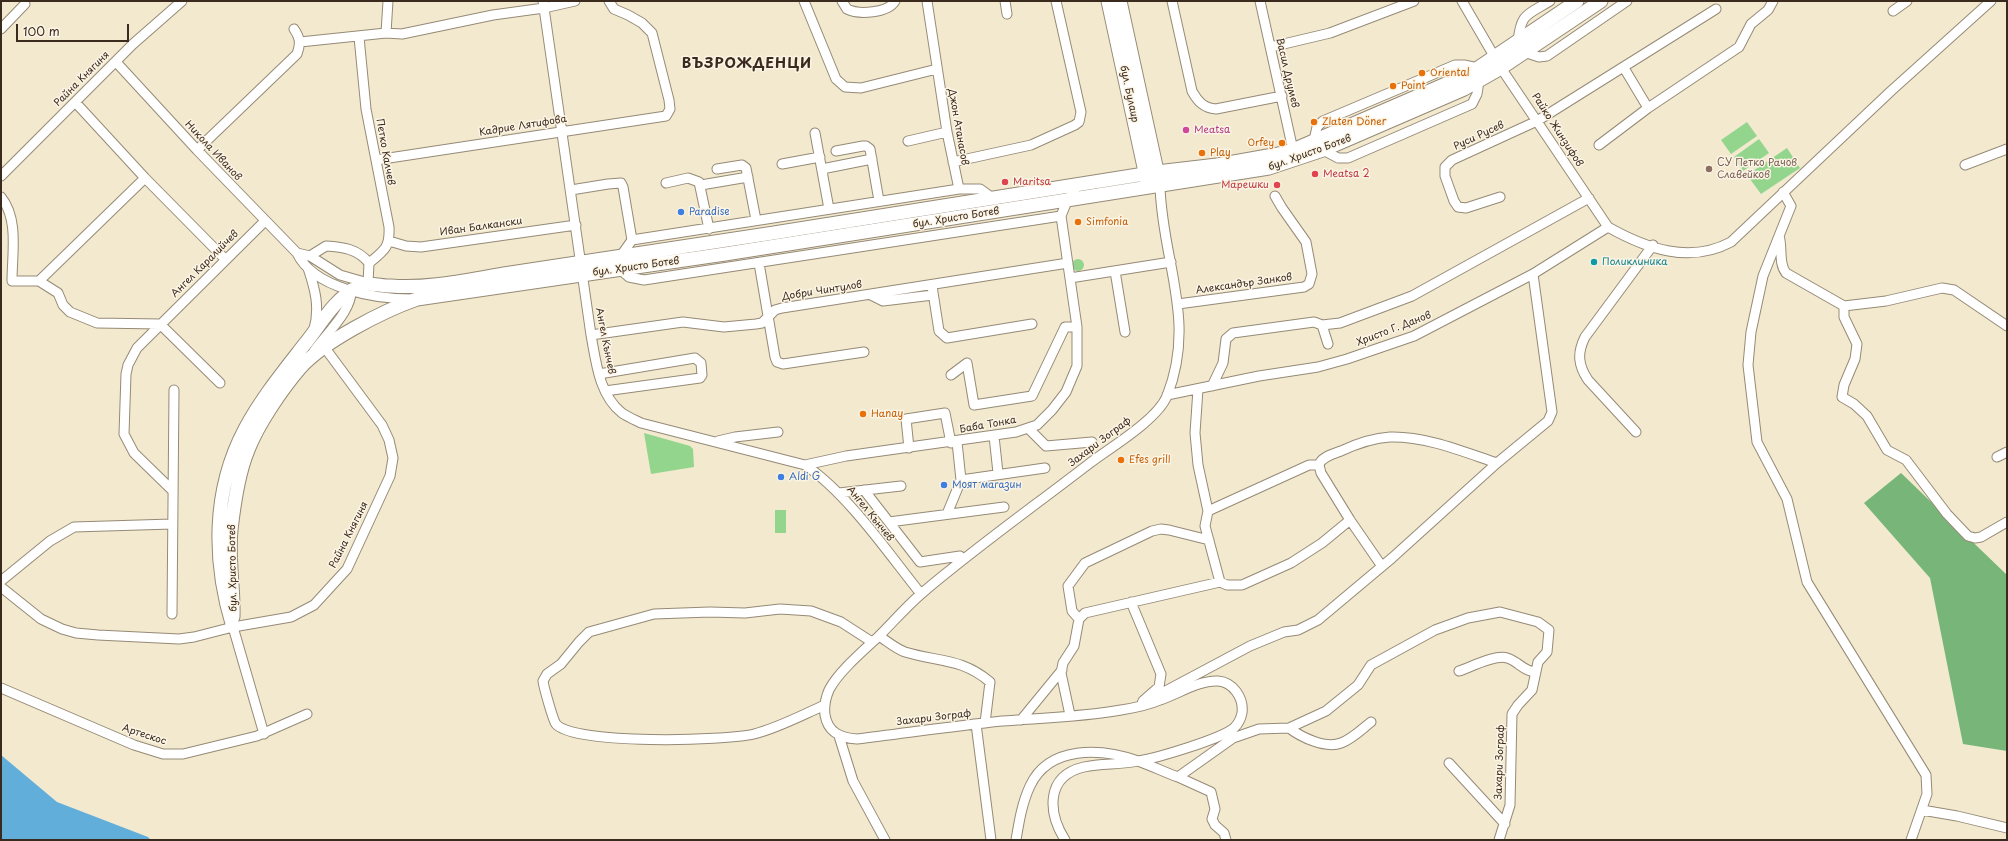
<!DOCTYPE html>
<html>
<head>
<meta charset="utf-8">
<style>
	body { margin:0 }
	#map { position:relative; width:2008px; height:841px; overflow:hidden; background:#f2e9cf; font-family:"Playpen Sans",sans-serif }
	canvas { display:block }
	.frame { position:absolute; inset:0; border:2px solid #3b2a1e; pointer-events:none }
	.scale { position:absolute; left:16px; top:24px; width:113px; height:18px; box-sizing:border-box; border:2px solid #3b2a1e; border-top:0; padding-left:5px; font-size:12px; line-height:14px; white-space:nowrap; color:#3b2a1e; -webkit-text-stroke:3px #fcf5e5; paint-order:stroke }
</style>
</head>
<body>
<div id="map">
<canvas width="2008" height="841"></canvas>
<div class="frame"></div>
<div class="scale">100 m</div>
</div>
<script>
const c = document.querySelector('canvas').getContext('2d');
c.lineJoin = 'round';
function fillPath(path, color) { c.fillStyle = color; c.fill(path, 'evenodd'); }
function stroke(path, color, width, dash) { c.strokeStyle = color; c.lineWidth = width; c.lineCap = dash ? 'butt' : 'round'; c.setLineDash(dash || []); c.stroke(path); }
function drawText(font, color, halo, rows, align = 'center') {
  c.font = font + ' "Playpen Sans",sans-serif'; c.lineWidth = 3; c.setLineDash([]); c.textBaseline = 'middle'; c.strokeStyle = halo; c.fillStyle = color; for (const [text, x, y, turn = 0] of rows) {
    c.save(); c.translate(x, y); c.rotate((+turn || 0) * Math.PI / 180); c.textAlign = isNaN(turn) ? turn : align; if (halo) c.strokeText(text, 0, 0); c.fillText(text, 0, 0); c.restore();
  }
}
fillPath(new Path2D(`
	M1747,122L1757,136L1731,154L1721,140Z
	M1759,139L1769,153L1743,171L1734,157Z
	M1787,148L1800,168L1761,194L1747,175Z
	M1072 265a6 6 0 1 1 12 0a6 6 0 1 1-12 0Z
	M644,433L690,446L693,449L694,467L651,474Z
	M775,510H786V533H775Z`), '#94d58d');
fillPath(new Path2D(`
	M1901,473L2007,575V751L1963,744L1930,578L1864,503Z`), '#77b678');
fillPath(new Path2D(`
	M1,755L57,802L148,837L151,840H1Z`), '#62aedb');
const street = new Path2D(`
	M543,1L591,335C596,362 599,395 622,413C628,417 635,420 641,423L805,465C848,494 888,553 921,594
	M804,1L836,79L845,87L861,88L937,69
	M842,1L847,9C859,15 888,13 895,1
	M927,1L947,132L959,189
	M1005,1L1007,14
	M1172,1L1192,91C1198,102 1204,108 1216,109L1282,96
	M1260,1L1293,150
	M1462,1L1501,68L1608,227C1647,249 1690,264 1731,242L1891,91L1991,1
	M1893,11L1907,1
	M1,29L25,4
	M386,33L388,1
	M359,37L366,109L389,227C390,247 385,250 369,263
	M1518,41C1521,13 1527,15 1550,1
	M300,42L386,33L402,34L493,15L544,8L575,1
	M1271,47L1330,33L1414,1
	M1524,52L1539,57L1547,56L1627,1
	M116,62L197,150L297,253C314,289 376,299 412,299
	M1624,68L1648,108
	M75,102L145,178L225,259
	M815,133L829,209
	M1314,140L1317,127L1323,121L1455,65H1464L1478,68
	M908,141L947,132
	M1599,145L1648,108L1739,47L1751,24L1768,10L1773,1
	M197,150L297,54C301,43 300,38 294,29
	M1323,150L1338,158H1348L1472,104L1477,94L1479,81
	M836,151L863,146H866L870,149L879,201
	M376,160L666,116L670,109L669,100L652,33L642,23L628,15L614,9L609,1
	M953,162L1031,145L1075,125L1079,122L1081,112L1056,1
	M782,164L820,157
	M1965,165L2007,149
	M717,169L742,165L746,168L756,220
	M822,169L872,159
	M1,176L133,44L182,1
	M666,183L688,178L699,182L709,229
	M701,185L748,177
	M571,190L608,184L621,183L623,187L632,240
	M1783,192L1791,206L1763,276L1751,332L1748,365L1757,442L1787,499L1807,582L1926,775L1927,794L1911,840
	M1,197C19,219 12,254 12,281H39L145,178
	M1500,197L1466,208L1458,207L1454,201L1445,176V167L1452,160L1537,121L1716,9
	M1779,236C1783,248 1778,263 1786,273L1844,306L1886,301L1942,288L1954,290L2007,326
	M389,241L406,246L421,247L576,225
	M297,253L310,256L340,275L368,283L369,263C358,249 343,247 326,246L310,256
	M620,257L632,240L959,189H980L995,200
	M759,263L775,357L777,362L783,364L864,352
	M308,268C315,289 320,307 314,329
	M621,270L629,277L644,280L1061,216
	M1115,271L1125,332
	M1070,278L1171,262
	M39,281L58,293L63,305L70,312L97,323L160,324L220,383
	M932,286L939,331L947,338L1032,324
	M871,295L883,301L933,295
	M1178,304L1304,287L1309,284L1312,274L1306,242L1282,208L1275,196
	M1844,306V317L1857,344L1855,359L1844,385L1842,397L1854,404L1867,416L1887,450L1906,460L1947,514L1968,536L1975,538L1981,537L2007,522
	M1322,325L1328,344
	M591,335L683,322L724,327L756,324L762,323L775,310L782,308L1068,263
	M314,351C326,334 354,309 351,288
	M599,374L695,358L701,363L702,375L700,378L605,391
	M951,375L967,363L974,405L1032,396L1065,327H1077
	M1212,386L1223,363L1226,339L1233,333L1314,322L1322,325L1340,323L1412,296L1589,198
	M1198,389L1195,433L1198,465L1208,511L1205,526L1220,582
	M1167,395L1259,376L1318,367L1347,359L1414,336L1533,274L1608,227
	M1029,429L1046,446L1092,442
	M1636,432L1588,380C1578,365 1577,353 1585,337L1653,245
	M994,436L998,473
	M718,441L735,437L778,432
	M909,448L906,419L945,413L951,443
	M1997,457L2007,452
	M805,465L846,456L1016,432L1037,425L1052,410L1066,392L1077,366V327L1061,216L1067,201L1078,185
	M961,480L1045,468
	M864,490L920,562L960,556
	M173,491L134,453L124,434L126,374L128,365L137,348L265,221
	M839,493L901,486
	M1208,511L1309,465H1319
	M947,514L961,480L957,442
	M889,522L1004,507
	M1381,565L1350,520L1321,473L1319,465C1321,457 1333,454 1341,451C1356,444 1373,438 1390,437C1426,436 1464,452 1497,463
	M1,581L50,541L74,527L172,524
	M1,587L41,619L62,629L76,633L98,635L179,639L194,637L233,627L291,617L314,605L347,569L390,476L393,458L389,440L382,425L325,348
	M1131,602L1161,674L1159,687L1143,701L1141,706
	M172,614L174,390
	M1079,619L1072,611L1068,586L1085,563L1152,531L1161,529L1169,530L1209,540
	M233,627L264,734
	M879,636C887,641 896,649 905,652C938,662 962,658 990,682L985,723
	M1459,671C1471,667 1496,654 1507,658C1518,661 1523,671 1535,672
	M1,688L134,745L163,754H183L257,736L307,714
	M1153,700L1158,695L1250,646L1284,632L1298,630L1318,620L1392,558L1497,463L1548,421L1552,412L1533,274
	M825,705C802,715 778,728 754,734C725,741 574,745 556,724C553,720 544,688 543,681L547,674L561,664L579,642L589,632L654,614L710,612L745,613L780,609L811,611L841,622L872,642
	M1070,715L1061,673L1063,663L1074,646L1079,619L1085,613L1220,582L1227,585H1242L1291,563L1322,543L1350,520
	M1021,720L1062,670
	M976,724L991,840
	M1289,728C1301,737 1325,749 1341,743C1352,739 1362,729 1371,722
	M839,736L853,781L885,840
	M1449,763L1505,824
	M1178,777L1211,792L1215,809L1212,819L1215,825L1224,833L1226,840
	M1922,810L1957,816L2007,828
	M1016,840C1019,822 1022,803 1030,786C1049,745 1101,748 1138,761C1152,766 1164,772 1178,777L1233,738L1259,729L1289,728L1326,711L1358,685L1371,665L1435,630L1468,618L1500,612L1538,622L1549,630L1547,652L1538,662L1532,690L1518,705L1512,714L1510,805L1499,840
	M1065,840C1048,813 1045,776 1084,767C1102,763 1120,765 1138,761C1157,758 1221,739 1234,728C1238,724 1241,718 1242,713C1244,698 1233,682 1218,681C1199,680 1178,694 1160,700C1148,705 1134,708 1121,710C1082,717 1041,718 1002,721C954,726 906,733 857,739C841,738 828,733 825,715C824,707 826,697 829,690C839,671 863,651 879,636C893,622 906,607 921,594C975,548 1033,507 1090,463C1111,447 1157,420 1167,396C1197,320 1162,261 1160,186`);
const secondary = new Path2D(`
	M1108,1L1147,181
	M1120,1L1159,180
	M233,617C234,588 228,559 231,530C234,503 238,474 248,450C258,424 282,389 300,368C324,341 383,311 417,299L725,254L1269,168L1323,150L1464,89L1501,68L1601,1
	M233,627C213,562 212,491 245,429C261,399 283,372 304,345C319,327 334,299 356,288C367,281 378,286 391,286C428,289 467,280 504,274C722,241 939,208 1157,172L1217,165L1279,154L1293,150L1446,84L1478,68L1577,1`);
stroke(street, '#968a76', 11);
stroke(secondary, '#968a76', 15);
stroke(street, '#fff', 9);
stroke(secondary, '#fff', 13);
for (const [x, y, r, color] of [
	[1422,73,4,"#e8710a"],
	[1393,86,4,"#e8710a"],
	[1314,122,4,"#e8710a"],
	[1186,130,4,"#d1479c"],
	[1282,143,4,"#e8710a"],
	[1202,153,4,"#e8710a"],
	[1709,169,4,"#8d6e63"],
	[1315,174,4,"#e0444e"],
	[1005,182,4,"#e0444e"],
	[1277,185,4,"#e0444e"],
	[681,212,4,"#3f7fe0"],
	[1078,222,4,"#e8710a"],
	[1594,262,4,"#0f9aa8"],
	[863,414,4,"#e8710a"],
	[1121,460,4,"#e8710a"],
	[781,477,4,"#3f7fe0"],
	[944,485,4,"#3f7fe0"]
]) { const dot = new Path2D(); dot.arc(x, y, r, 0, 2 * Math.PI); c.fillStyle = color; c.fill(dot); stroke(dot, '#fcf5e5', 1.5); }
drawText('10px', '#3b2a1e', '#fcf5e5', [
	["Васил Друмев",1287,73,77],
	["Райна Княгиня",82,79,-45],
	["бул. Булаир",1129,94,78],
	["Кадрие Лятифова",523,126,-9],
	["Джон Атанасов",958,127,80],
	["Райко Жинзифов",1557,130,57],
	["Руси Русев",1479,136,-25],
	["Никола Иванов",213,151,47],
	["Петко Калчев",385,152,80],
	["бул. Христо Ботев",1310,153,-20],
	["бул. Христо Ботев",956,218,-9],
	["Иван Балкански",481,227,-8],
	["Ангел Каралийчев",205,264,-45],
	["бул. Христо Ботев",636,267,-8],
	["Александър Занков",1244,284,-8],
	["Добри Чинтулов",822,291,-9],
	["Христо Г. Данов",1394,329,-21],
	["Ангел Кънчев",605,341,79],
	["Баба Тонка",988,425,-10],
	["Захари Зограф",1100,442,-37],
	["Ангел Кънчев",870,514,51],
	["Райна Княгиня",349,535,-63],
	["бул. Христо Ботев",233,568,-91],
	["Захари Зограф",934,718,-7],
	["Артескос",144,735,18],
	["Захари Зограф",1500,762,-88]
]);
drawText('10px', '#c56008', '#fcf5e5', [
	["Oriental",1430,73],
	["Point",1401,86],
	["Zlaten Döner",1322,122],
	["Orfey",1274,143,"right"],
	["Play",1210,153],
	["Simfonia",1086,222],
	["Hanay",871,414],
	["Efes grill",1129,460]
], 'left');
drawText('10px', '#b23c85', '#fcf5e5', [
	["Meatsa",1194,130]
], 'left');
drawText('10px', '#785e54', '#fcf5e5', [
	["СУ Петко Рачов",1717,163],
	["Славейков",1717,175]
], 'left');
drawText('10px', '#be3a42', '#fcf5e5', [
	["Meatsa 2",1323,174],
	["Maritsa",1013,182],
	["Марешки",1269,185,"right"]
], 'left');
drawText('10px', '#366cbe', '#fcf5e5', [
	["Paradise",689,212],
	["Aldi G",789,477],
	["Моят магазин",952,485]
], 'left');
drawText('10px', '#0d838f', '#fcf5e5', [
	["Поликлиника",1602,262]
], 'left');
c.letterSpacing = '1px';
drawText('bold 14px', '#3b2a1e', '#fcf5e5', [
	["ВЪЗРОЖДЕНЦИ",747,64]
]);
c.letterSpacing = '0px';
</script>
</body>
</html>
